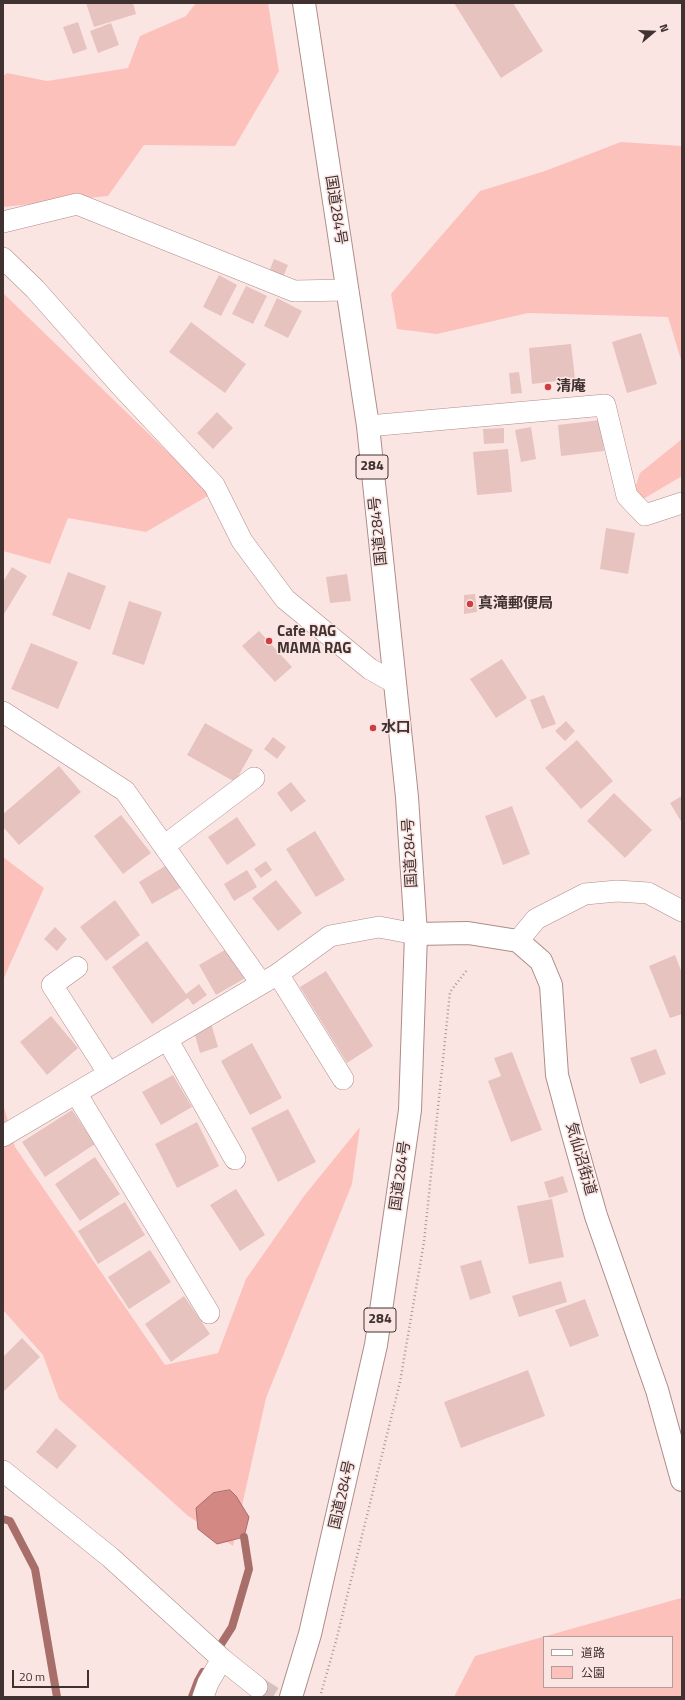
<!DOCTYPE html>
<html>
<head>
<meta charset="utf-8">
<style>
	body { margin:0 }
	#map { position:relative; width:685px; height:1700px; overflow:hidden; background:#fbe5e3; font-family:"Titillium Web","Noto Sans JP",sans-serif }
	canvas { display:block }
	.frame { position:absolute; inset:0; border:4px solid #403231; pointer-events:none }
	.legend { position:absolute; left:543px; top:1636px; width:130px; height:52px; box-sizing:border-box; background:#fbe5e3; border:1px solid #b09d9c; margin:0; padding:5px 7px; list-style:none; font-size:12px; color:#403231 }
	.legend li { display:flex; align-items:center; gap:8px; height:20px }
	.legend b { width:20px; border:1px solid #b09d9c }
	.north { position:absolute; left:633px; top:12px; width:40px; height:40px; -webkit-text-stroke:3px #fbe5e3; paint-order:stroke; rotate:71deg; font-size:11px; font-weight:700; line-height:16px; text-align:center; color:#403231 }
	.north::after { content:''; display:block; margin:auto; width:14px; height:18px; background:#403231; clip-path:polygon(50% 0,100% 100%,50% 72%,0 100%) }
	.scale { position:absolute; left:12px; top:1670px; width:77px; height:18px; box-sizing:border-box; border:2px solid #403231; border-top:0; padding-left:5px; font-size:12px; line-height:14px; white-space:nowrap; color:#403231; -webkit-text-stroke:3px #fbe5e3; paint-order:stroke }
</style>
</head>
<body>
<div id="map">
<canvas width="685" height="1700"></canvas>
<div class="frame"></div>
<ul class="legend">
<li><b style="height:5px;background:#fff"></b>道路</li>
<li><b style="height:11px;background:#fdc1bc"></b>公園</li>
</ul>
<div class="north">N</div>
<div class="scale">20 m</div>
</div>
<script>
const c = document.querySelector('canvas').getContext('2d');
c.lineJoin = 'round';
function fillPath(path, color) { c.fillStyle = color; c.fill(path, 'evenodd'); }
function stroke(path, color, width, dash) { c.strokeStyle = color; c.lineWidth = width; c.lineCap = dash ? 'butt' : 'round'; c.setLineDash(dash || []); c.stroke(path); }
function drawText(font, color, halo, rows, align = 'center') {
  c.font = font + ' "Titillium Web","Noto Sans JP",sans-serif'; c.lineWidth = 3; c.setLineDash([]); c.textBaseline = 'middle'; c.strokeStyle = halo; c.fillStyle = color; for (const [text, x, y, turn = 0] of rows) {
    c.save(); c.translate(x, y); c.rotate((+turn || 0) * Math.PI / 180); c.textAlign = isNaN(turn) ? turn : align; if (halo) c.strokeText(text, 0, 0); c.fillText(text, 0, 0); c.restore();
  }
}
fillPath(new Path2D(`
	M196,3H268L279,71L235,146L144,145L108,196L3,207V76L7,73L47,81L128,68L140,36L186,16Z
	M621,142L682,146V363L668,317L528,313L437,334L397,329L391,294L480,191L545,171Z
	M3,293L211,494L146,532L68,518L50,564L3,551Z
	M682,439V476L628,508L640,473Z
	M3,857L44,888L3,980Z
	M3,1103L15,1147L165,1365L218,1353L246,1279L304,1196L360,1127L352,1184L266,1398L233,1546L187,1515L59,1399L43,1355L3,1310Z
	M681,1598L682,1602V1697H454L475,1656ZM544,1637H672V1687H544Z`), '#fdc1bc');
const water = new Path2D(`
	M230,1490L236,1496L249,1517L244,1537L217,1544L198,1529L196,1508L213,1493Z`);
fillPath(water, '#d38883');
stroke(water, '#a76e6a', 1);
stroke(new Path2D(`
	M3,1519L10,1521L35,1569L57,1697
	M216,1652L232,1627L249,1569L244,1537
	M192,1697L198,1681L203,1672`), '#a76e6a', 8);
fillPath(new Path2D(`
	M86,3H133L136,14L94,27Z
	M454,3H513L543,51L501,78Z
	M78,22L87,49L73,54L63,27Z
	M111,23L119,45L98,53L90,31Z
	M274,259L288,265L283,277L269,272Z
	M219,275L237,285L221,316L203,307Z
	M246,286L267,296L253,324L232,314Z
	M277,298L302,311L288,338L264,326Z
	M191,322L246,364L225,393L169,352Z
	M641,333L657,384L627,393L612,342Z
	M571,344L575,379L532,384L529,348Z
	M519,372L522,393L511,394L509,373Z
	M217,412L233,428L213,449L197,433Z
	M601,420L604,451L561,456L558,425Z
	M531,427L536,459L521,462L515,430Z
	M504,428V443L484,444L483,429Z
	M508,449L512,492L477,495L473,452Z
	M606,528L635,533L628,574L600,569Z
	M12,567L27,576L3,616V582Z
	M68,572L106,586L90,630L52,615Z
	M347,574L351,601L330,603L326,577Z
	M475,594L477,612L464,614V595Z
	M129,601L162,612L144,665L112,654Z
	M259,631L292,667L275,682L242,646Z
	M31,643L78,662L58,709L11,689Z
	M502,659L527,698L496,718L470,679Z
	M544,695L556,724L542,729L530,700Z
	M566,721L575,731L565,741L555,731Z
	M205,723L253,750L235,782L187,755Z
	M273,737L286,747L277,759L264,749Z
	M577,740L613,781L581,809L545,768Z
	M59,766L81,792L19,845L3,827V814Z
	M291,782L306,801L291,812L277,793Z
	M614,793L652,830L625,858L587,821Z
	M682,796V823L670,803Z
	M512,806L530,854L503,865L485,816Z
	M121,815L151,853L123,874L94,836Z
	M237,817L256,845L227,865L208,837Z
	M315,831L345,880L316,897L286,849Z
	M175,860L189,883L152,904L139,882Z
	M266,861L272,870L261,878L254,869Z
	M247,870L257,887L234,901L224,884Z
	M276,880L302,913L278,931L252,898Z
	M115,900L140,935L106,961L80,927Z
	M55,927L67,939L57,951L44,939Z
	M147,941L186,994L199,984L207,995L193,1005L188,998L152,1024L112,967Z
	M230,947L247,977L216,995L199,965Z
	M675,955L682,973V1014L670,1018L649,966Z
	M326,971L373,1046L347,1063L300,987Z
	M51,1016L78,1048L47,1075L20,1042Z
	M211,1023L218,1047L200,1053L193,1028Z
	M252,1043L282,1098L250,1115L221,1061Z
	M656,1049L666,1074L640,1084L630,1058Z
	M512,1052L542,1130L511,1142L488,1081L501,1076L494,1058Z
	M173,1075L192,1107L161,1125L142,1092Z
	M288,1109L316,1162L278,1182L251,1128Z
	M72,1110L95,1144L45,1177L22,1142Z
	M197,1122L219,1166L177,1188L155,1144Z
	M95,1157L120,1194L80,1221L55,1184Z
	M563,1176L568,1192L549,1198L544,1182Z
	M236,1189L265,1235L240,1251L210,1205Z
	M552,1199L564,1257L529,1264L517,1206Z
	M125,1202L145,1235L98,1264L78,1231Z
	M150,1250L171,1282L129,1309L108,1277Z
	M481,1260L491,1293L470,1300L460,1266Z
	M561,1281L567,1302L519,1317L512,1296Z
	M184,1296L210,1334L171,1362L145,1324Z
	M585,1299L599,1336L570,1347L555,1310Z
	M22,1338L40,1357L3,1392V1357Z
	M528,1370L545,1416L461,1448L444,1402Z
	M56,1428L77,1446L57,1469L36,1452Z`), '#e7c3c0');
stroke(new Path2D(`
	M257,1687L273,1697`), '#d6c1bf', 21, [21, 10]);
const minor = new Path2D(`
	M3,222L77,204L294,291L347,290
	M3,258L35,289L120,385L214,485L242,541L285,599L370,669L395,683
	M368,426L605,405L627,496L645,515L682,503
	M3,712L125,791L261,983
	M164,846L254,778
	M518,941L536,919L585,894L617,891L648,893L682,911
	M77,967L52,985L109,1074
	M278,974L343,1079
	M167,1039L235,1159
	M76,1093L209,1313
	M3,1136L278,974L330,936L379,927L416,934
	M3,1471L110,1557L222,1659L257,1687
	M203,1697L208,1683L222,1659`);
const tertiary = new Path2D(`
	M416,934L468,933L518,941L541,961L551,985L557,1075L572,1131L596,1216L657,1390L682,1480`);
const trunk = new Path2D(`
	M291,1697L310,1634L376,1345L410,1110L416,934L407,797L368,426L304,3`);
stroke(minor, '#ae8c89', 22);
stroke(tertiary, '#ae8c89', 24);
stroke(trunk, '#ae8c89', 24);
stroke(new Path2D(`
	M320,1697L336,1641L400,1382L424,1242L450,992L467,970`), '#a99695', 2.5, [1, 3]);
stroke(minor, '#fff', 21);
stroke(tertiary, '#fff', 22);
stroke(trunk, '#fff', 22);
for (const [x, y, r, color] of [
	[548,387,4,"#cd3e40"],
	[470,604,4,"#cd3e40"],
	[269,641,4,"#cd3e40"],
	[373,728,4,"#cd3e40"]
]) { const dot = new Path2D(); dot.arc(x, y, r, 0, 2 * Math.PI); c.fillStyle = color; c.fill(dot); stroke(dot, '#fbe5e3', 1.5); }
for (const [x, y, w] of [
	[372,467,32],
	[380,1320,32]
]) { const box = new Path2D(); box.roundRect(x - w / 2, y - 12, w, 24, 3); c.fillStyle = '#fbe5e3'; c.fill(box); stroke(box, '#403231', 1); }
drawText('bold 14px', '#403231', null, [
	["284",372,467],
	["284",380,1320]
]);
drawText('15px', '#403231', '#fbe5e3', [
	["国道284号",335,210,81],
	["国道284号",379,531,-96],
	["国道284号",411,853,-93],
	["気仙沼街道",580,1159,74],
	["国道284号",401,1176,-82],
	["国道284号",343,1495,-77]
]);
drawText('bold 15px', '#403231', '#fbe5e3', [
	["清庵",556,387],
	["真滝郵便局",478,604],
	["Cafe RAG",277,632],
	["MAMA RAG",277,649],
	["水口",381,728]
], 'left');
</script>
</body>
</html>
